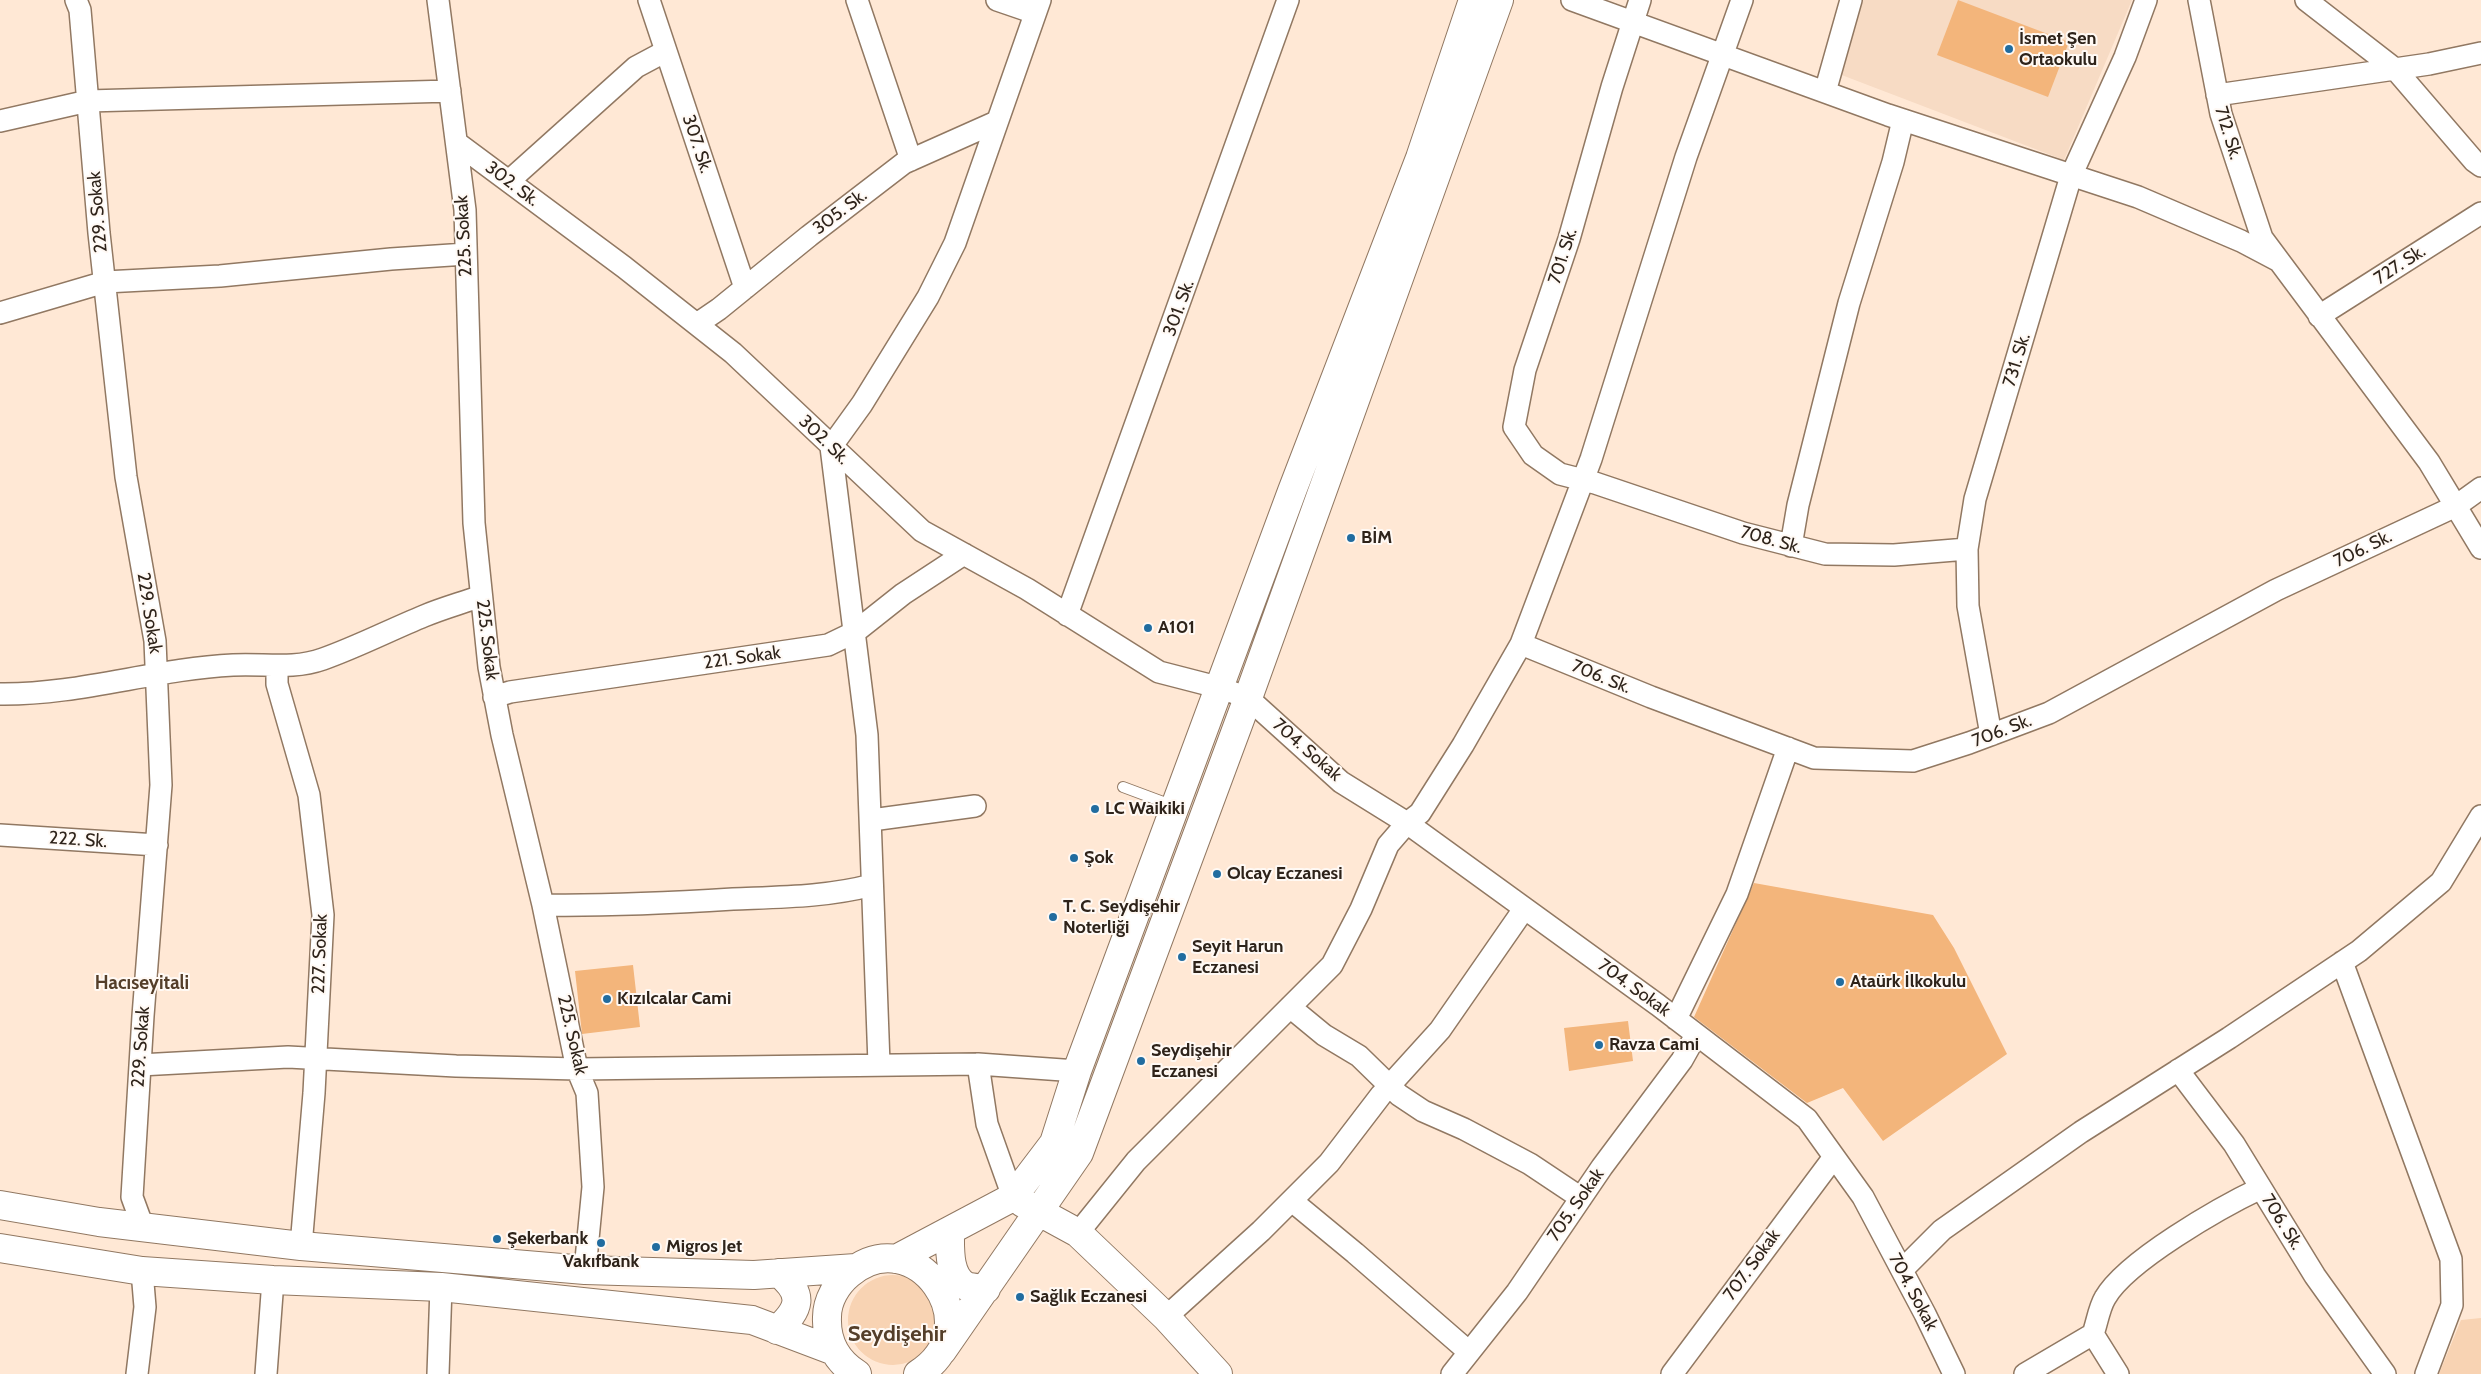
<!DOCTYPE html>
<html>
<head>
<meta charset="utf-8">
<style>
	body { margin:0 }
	canvas { display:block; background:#ffe8d5 }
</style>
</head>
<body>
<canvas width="2481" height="1374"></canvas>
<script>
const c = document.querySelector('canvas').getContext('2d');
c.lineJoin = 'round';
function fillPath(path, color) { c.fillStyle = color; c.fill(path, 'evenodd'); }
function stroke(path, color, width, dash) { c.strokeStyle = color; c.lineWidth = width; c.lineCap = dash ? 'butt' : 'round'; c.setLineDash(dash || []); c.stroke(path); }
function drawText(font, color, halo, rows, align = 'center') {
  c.font = font + ' Cabin,sans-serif'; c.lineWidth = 4; c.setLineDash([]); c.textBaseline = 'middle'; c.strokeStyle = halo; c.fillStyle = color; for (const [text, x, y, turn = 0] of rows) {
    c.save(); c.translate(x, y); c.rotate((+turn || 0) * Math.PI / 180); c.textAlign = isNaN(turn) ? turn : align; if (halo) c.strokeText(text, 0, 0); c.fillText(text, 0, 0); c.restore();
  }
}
fillPath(new Path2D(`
	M1862,0H2132L2064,160L1839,74Z`), '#f7dbc4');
fillPath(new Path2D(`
	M848 1320a45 45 0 1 1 90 0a45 45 0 1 1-90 0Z
	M2481,1318V1374H2439L2461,1320Z`), '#f8d3b3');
fillPath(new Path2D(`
	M1958,0L2069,42L2048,97L1937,55Z
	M1754,883L1933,915L1954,948L2007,1054L1883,1141L1843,1088L1807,1103L1694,1017Z
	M633,965L640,1027L582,1034L575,971Z
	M1628,1021L1633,1061L1569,1071L1564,1028Z`), '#f3b57b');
const lane = new Path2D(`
	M1123,787L1174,806`);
const street = new Path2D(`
	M76,0L80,10L99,233L126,477L155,641L161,785L143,1016L132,1197L143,1227
	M438,0L465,210L474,523L489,667L502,735L543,905L577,1069L587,1093L593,1187L585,1270
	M649,0L745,288
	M857,0L911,160
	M997,0L1035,13
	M1572,0L1888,115L2138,197L2241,241L2277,260
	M1640,0L1612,87L1569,239L1525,370L1514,427L1533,455L1560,474L1595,483L1743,533L1825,554L1894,555L1967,549
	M2199,0L2221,114L2262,238L2429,462L2481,548
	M2306,0L2395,69L2474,161L2481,166
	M1825,92L1851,0
	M2217,95L2429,64L2481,53
	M0,121L88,101L450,91
	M457,143L624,267L733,353L922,531L1027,589L1159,672L1221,688L1248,698L1341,782L1407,823L1658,1005L1807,1119L1863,1197L1925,1314L1954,1374
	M509,181L636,67L666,51
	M0,313L105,282L220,276L391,259L466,254
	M2319,316L2481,213
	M697,324L719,309L809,236L904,163L996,122
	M1791,546L1798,505L1849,303L1893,162L1903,120
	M1067,615L1288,0
	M1521,644L1651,697L1814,758L1913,761L1969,743L2049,713L2276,590L2456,506L2481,488
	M277,667V684L309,795L323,915L314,1093L301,1246
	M0,694C79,695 154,669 233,665C263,663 292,670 323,659C357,647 390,630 424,616C443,608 462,603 481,596
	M494,697L510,692L828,645L855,632L903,594L964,554
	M1991,735L1968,606L1967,549L1975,499L2071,176L2125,57L2146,0
	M879,819L975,806
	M0,835L157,845
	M543,905C606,906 669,903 733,899C780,897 827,897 872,885
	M2342,962L2451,1259L2452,1305L2426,1374
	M1290,1007L1324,1035L1359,1056L1399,1095L1423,1111L1464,1129L1530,1164L1581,1198
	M1676,1019L1737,894L1788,748
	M879,1064L867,735L831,447L862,404L928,297L955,243L1040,0
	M978,1064L987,1124L1013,1197
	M140,1065L288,1057L456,1066L577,1069L978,1064L1077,1071
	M2178,1070L2234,1144L2315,1276L2385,1374
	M1292,1201L1355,1253L1469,1352
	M1078,1233L1136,1161L1332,965L1361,909L1388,845L1407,823L1420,813L1463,745L1521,644L1591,459L1686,157L1742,0
	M1902,1270L1942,1230L2081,1132L2229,1038L2359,951L2441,882L2481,816
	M1166,1317L1261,1231L1329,1163L1381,1095L1440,1030L1524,909
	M2093,1334L2118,1374
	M137,1374L145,1307L142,1271
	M266,1374L273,1280
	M438,1374L441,1287
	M1452,1374L1517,1292L1602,1167L1682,1060L1696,1035
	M1672,1374L1834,1157
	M2025,1374L2093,1334C2097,1323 2099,1308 2105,1298C2126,1261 2221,1207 2261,1188`);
const secondary = new Path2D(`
	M1023,1203L1078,1233L1166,1317L1218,1374
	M0,1205L99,1222L301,1246L585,1270L754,1275L856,1268
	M950,1231C950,1248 948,1276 966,1286C971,1288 980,1288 986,1289
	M0,1248L142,1271L273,1280L441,1287L752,1320L834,1351
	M896,1259L1013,1197L1054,1143L1077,1071L1292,491L1420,158L1473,0
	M777,1330C800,1309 805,1295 779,1273
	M942,1351L1079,1153L1248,698L1499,0
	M857,1374C836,1361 826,1341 827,1317C827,1300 837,1284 849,1274C914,1218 994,1326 918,1374`);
stroke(lane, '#917862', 12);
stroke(street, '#917862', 24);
stroke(secondary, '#917862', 30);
stroke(lane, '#fff', 10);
stroke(street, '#fff', 21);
stroke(secondary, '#fff', 28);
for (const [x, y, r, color] of [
	[2009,49,5,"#216c9f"],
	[1351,538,5,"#216c9f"],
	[1148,628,5,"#216c9f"],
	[1095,809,5,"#216c9f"],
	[1074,858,5,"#216c9f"],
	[1217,874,5,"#216c9f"],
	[1053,917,5,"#216c9f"],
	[1182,957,5,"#216c9f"],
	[1840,982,5,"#216c9f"],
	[607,999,5,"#216c9f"],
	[1599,1045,5,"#216c9f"],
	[1141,1061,5,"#216c9f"],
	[497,1239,5,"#216c9f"],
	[601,1243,5,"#216c9f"],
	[656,1247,5,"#216c9f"],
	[1020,1297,5,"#216c9f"]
]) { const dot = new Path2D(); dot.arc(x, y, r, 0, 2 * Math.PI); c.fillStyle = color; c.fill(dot); stroke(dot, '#fff9f4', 2); }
drawText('bold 18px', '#2e231a', '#fff9f4', [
	["İsmet Şen",2019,39],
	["Ortaokulu",2019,60],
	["BİM",1361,538],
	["A101",1158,628],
	["LC Waikiki",1105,809],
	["Şok",1084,858],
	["Olcay Eczanesi",1227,874],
	["T. C. Seydişehir",1063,907],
	["Noterliği",1063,928],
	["Seyit Harun",1192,947],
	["Eczanesi",1192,968],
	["Ataürk İlkokulu",1850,982],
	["Kızılcalar Cami",617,999],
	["Ravza Cami",1609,1045],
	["Seydişehir",1151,1051],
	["Eczanesi",1151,1072],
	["Şekerbank",507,1239],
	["Migros Jet",666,1247],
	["Vakıfbank",601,1262,"center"],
	["Sağlık Eczanesi",1030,1297]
], 'left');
drawText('18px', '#2e231a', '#fff9f4', [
	["712. Sk.",2228,133,73],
	["307. Sk.",697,144,72],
	["302. Sk.",512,184,37],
	["229. Sokak",98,212,-95],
	["305. Sk.",840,212,-37],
	["225. Sokak",464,236,-93],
	["701. Sk.",1563,256,-72],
	["727. Sk.",2400,265,-33],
	["301. Sk.",1179,308,-70],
	["731. Sk.",2017,360,-73],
	["302. Sk.",824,440,44],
	["708. Sk.",1771,540,15],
	["706. Sk.",2363,549,-26],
	["229. Sokak",149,613,81],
	["225. Sokak",487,640,83],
	["221. Sokak",742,658,-8],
	["706. Sk.",1601,677,22],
	["706. Sk.",2002,731,-21],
	["704. Sokak",1307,750,41],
	["222. Sk.",78,840,4],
	["227. Sokak",320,954,-88],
	["704. Sokak",1634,988,36],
	["225. Sokak",572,1035,77],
	["229. Sokak",141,1047,-86],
	["705. Sokak",1576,1205,-55],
	["706. Sk.",2282,1222,58],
	["707. Sokak",1752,1265,-54],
	["704. Sokak",1913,1292,62]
]);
drawText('bold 19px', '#543e29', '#fff9f4', [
	["Hacıseyitali",142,983]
]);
drawText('bold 22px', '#543e29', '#fff9f4', [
	["Seydişehir",897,1335]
]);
</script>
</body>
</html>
